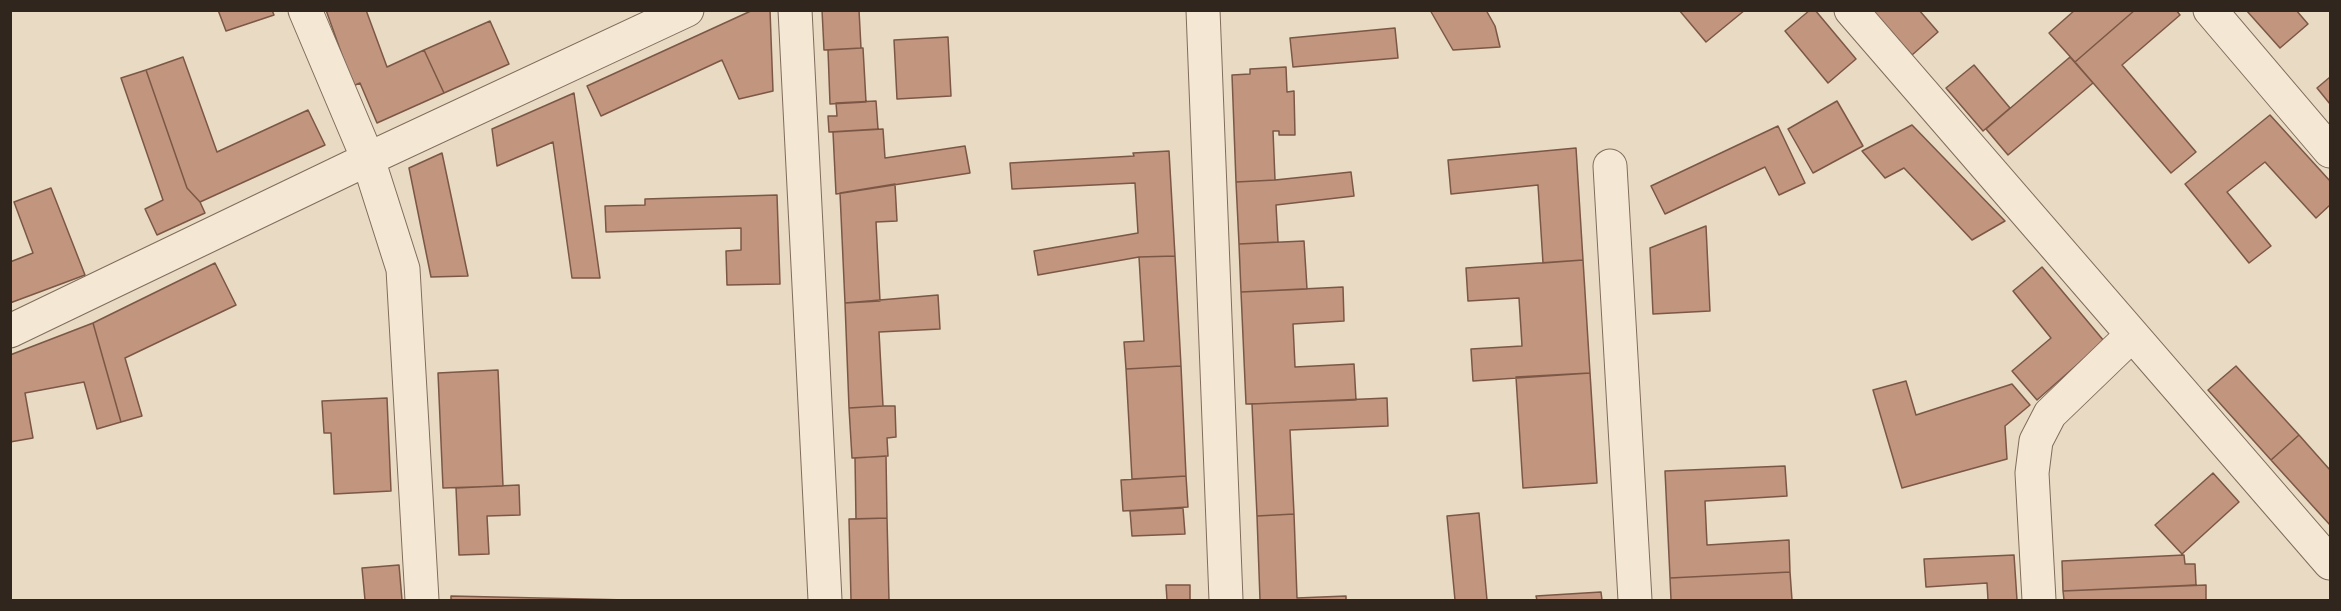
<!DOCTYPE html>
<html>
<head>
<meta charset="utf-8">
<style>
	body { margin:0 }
	#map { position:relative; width:2341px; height:611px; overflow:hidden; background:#e8dac3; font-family:Georgia,serif }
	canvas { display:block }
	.frame { position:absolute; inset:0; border:12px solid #31261e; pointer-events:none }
</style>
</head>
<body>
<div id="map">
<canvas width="2341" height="611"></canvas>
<div class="frame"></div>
</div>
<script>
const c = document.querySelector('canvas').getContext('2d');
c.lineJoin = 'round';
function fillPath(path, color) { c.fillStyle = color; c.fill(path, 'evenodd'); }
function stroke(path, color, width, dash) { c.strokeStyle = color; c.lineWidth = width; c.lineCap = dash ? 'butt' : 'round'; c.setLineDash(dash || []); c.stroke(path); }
const building = new Path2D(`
	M218,10H272L274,15L226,31Z
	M326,10H366L387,67L424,50L444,93L377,123L360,83L353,86Z
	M753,10H770L773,91L739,99L722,60L601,116L587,86Z
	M822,10H859L861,48L824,50Z
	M1430,10H1486L1495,26L1500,47L1453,50Z
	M1679,10H1745L1706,42Z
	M1810,10H1815L1856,59L1828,83L1785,31Z
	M1872,10H1919L1938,32L1912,55Z
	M2075,10H2135L2075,62L2049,33Z
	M2135,10H2176L2180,15L2122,65L2196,152L2171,173L2075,62Z
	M2246,10H2296L2308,24L2280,48Z
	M490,21L509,64L444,93L424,50Z
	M1395,28L1398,58L1293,67L1290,38Z
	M948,37L951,96L897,99L894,40Z
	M861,48H863L866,102L830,104L828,50Z
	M183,57L217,152L308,110L325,145L200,202L187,188L146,70Z
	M2070,57L2093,83L2008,155L1986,129Z
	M1974,65L2010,108L1983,131L1946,88Z
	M1286,67L1287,92L1294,91L1295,135H1279V131H1273L1275,180L1236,182L1232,75L1250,74V69Z
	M146,70L187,188L200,202L205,213L157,235L145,209L163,200L121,78Z
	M2330,77V104L2317,88Z
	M574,93L600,278H572L553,142L497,166L492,129Z
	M876,101L878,129L829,132L828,116H837L836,103Z
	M1837,101L1863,146L1813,173L1788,129Z
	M2270,115L2330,181V205L2316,218L2265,162L2227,192L2271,246L2249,263L2185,184Z
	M1912,125L2005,221L1972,240L1904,168L1885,178L1862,151Z
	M1778,126L1805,183L1779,195L1765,167L1665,214L1651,186Z
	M883,129L885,158L965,146L970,173L836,194L833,132Z
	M1576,148L1583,260L1543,263L1538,185L1451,194L1448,160Z
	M1169,151L1175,256L1139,257L1038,275L1034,251L1138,233L1135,183L1012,189L1010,163L1134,156L1133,153Z
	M442,153L468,276L431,277L409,168Z
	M1351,172L1354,196L1276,205L1278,242L1239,244L1236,182L1275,180Z
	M895,184L897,221L876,222L880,301L845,303L840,193Z
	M51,188L85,275L10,303V262L33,253L14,202Z
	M777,195L780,284L727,285L726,251L741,250V228L606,232L605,206L645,205V199Z
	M1706,226L1710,311L1653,314L1650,248Z
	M1304,241L1307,289L1241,292L1239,244Z
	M1175,256L1181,366L1126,369L1124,342L1144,341L1139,257Z
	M1583,260L1590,373L1473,381L1471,349L1522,346L1519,298L1468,301L1466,268Z
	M215,263L236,305L125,358L142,416L121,422L93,323Z
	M2042,267L2104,341L2037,400L2012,371L2051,338L2013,291Z
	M1343,287L1344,321L1293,324L1295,367L1354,364L1356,400L1246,404L1241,292Z
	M938,295L940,329L879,332L883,406L849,408L845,303Z
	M93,323L121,422L97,429L84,382L25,393L33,438L10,442V355Z
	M1181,366L1186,476L1132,479L1126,369Z
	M2236,366L2299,435L2271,460L2208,390Z
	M498,370L503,486L443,488L438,373Z
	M1590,373L1597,483L1523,488L1516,377Z
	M1906,381L1916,415L2012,384L2030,405L2005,426L2007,459L1902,488L1873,390Z
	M387,398L391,491L334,494L331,433H324L322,401Z
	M1387,398L1388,426L1290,430L1294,514L1257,516L1252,404Z
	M883,406H895L896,437L887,438L888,456L852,458L849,408Z
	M2299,435L2330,470V525L2271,460Z
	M886,456L887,518L856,519L855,458Z
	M1785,466L1787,496L1705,501L1707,545L1789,540L1790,572L1670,578L1665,471Z
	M2213,473L2239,502L2182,554L2155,525Z
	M1186,476L1188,507L1123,511L1121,480Z
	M519,485L520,515L487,516L489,554L459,555L456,488Z
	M1183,508L1185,534L1132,536L1130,511Z
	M1479,513L1487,600H1455L1447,516Z
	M1294,514L1297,598L1346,596V600H1260L1257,516Z
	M887,518L889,600H851L849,519Z
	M2014,555L2017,600H1988L1987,583L1926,587L1924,559Z
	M2184,555L2185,564H2195L2196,585L2063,591L2062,561Z
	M399,565L402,600H365L362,568Z
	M1790,572L1792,600H1671L1670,578Z
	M1166,585H1190V600H1167Z
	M2206,585V600H2064L2063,591Z
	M1601,592L1602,600H1537L1536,596Z
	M451,596L629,600H451Z`);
fillPath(building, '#c1957e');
stroke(building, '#7c5745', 1.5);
const minor = new Path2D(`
	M305,10L368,159L403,269L422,600
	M795,10L825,600
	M1203,10L1226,600
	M1851,10L2330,563
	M2210,10L2330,151
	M1610,166L1635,600
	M10,331L368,159L687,10
	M2039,600L2032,473L2036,441L2050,414L2132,335`);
stroke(minor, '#806c5c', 35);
stroke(minor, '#f4e8d5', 33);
</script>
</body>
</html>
